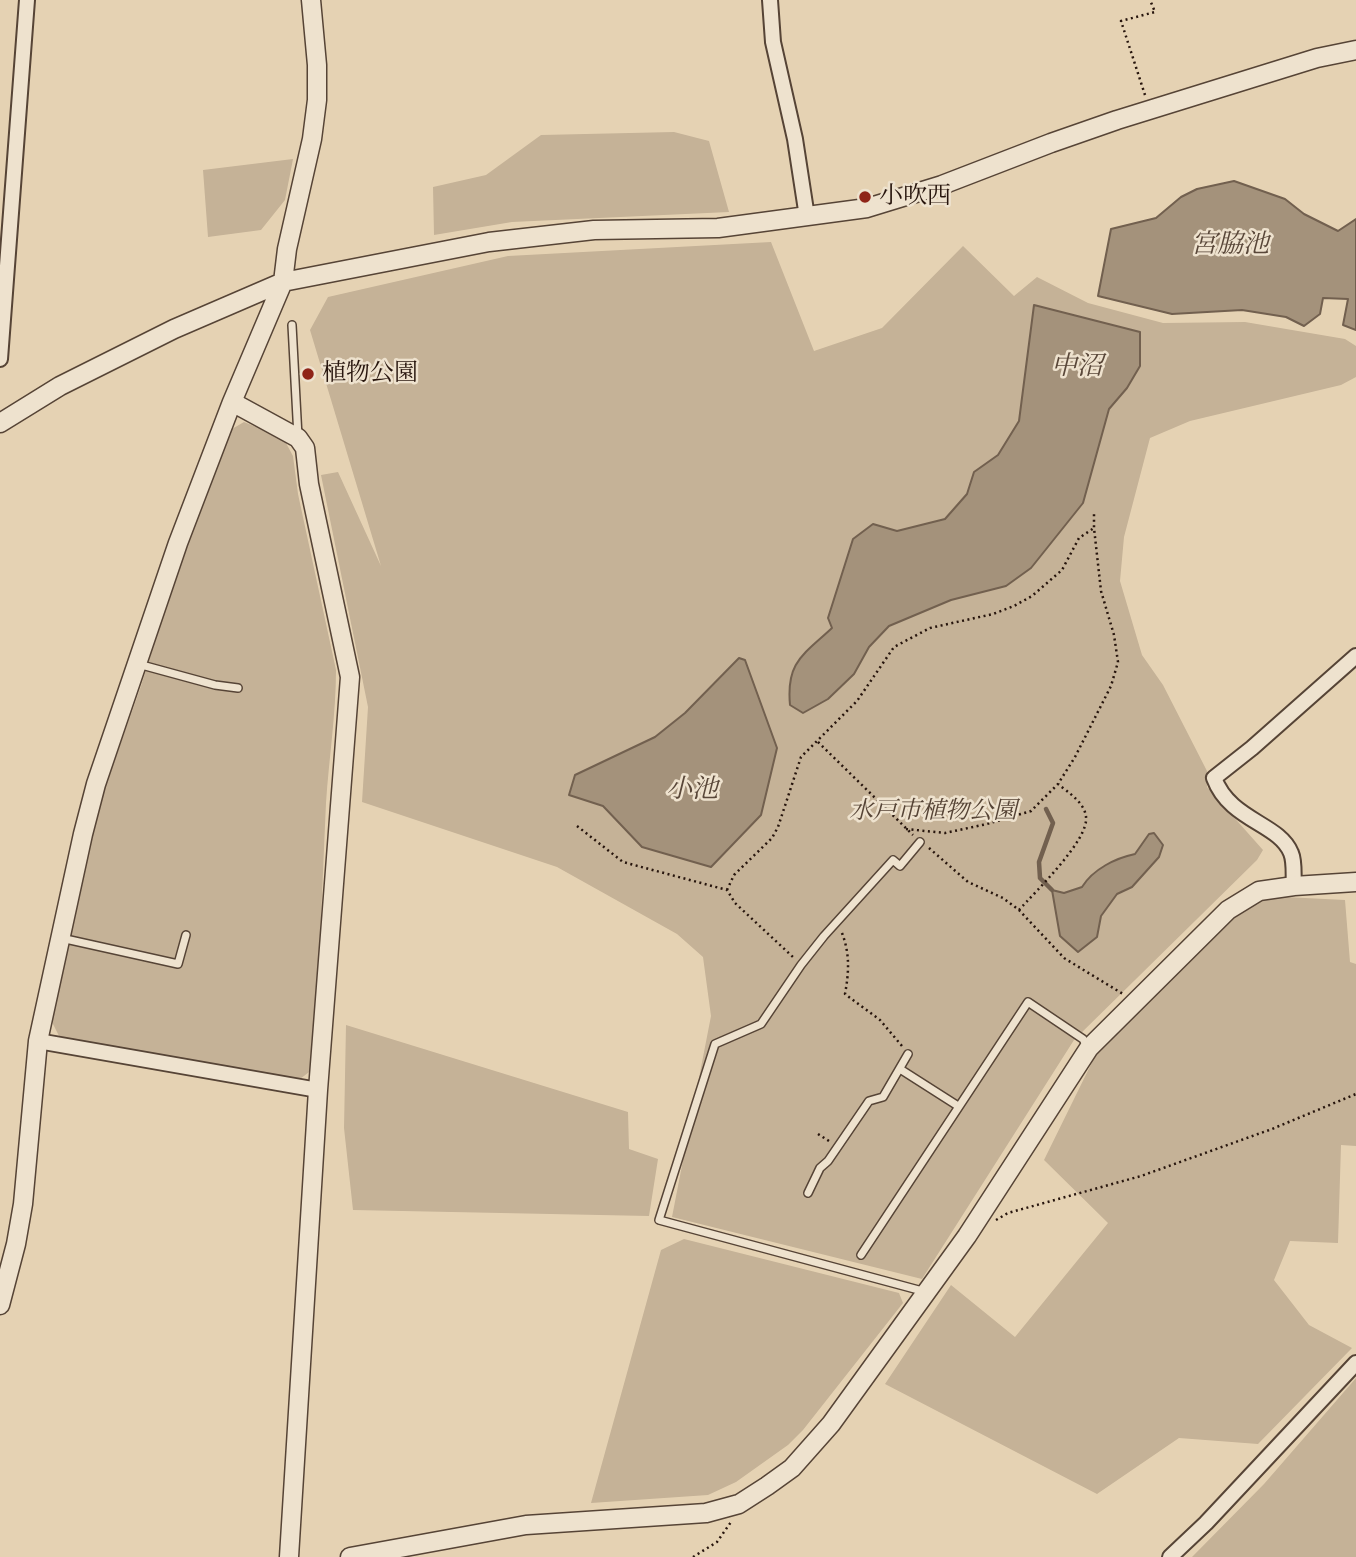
<!DOCTYPE html>
<html>
<head>
<meta charset="utf-8">
<style>
	body { margin:0 }
	canvas { display:block; background:#e5d2b3 }
</style>
</head>
<body>
<canvas width="1356" height="1557"></canvas>
<script>
const c = document.querySelector('canvas').getContext('2d');
c.lineJoin = 'round';
function fillPath(path, color) { c.fillStyle = color; c.fill(path, 'evenodd'); }
function stroke(path, color, width, dash) { c.strokeStyle = color; c.lineWidth = width; c.lineCap = dash ? 'butt' : 'round'; c.setLineDash(dash || []); c.stroke(path); }
function drawText(font, color, halo, rows, align = 'center') {
  c.font = font + ' Alegreya,"Noto Serif JP",serif'; c.lineWidth = 5; c.setLineDash([]); c.textBaseline = 'middle'; c.strokeStyle = halo; c.fillStyle = color; for (const [text, x, y, turn = 0] of rows) {
    c.save(); c.translate(x, y); c.rotate((+turn || 0) * Math.PI / 180); c.textAlign = isNaN(turn) ? turn : align; if (halo) c.strokeText(text, 0, 0); c.fillText(text, 0, 0); c.restore();
  }
}
fillPath(new Path2D(`
	M674,132L709,141L729,212L512,222L434,235L433,187L486,175L541,135Z
	M293,159L285,200L261,230L208,237L203,170Z
	M771,242L814,351L882,328L963,246L1014,296L1037,277L1088,303L1163,323L1245,322L1345,339L1356,346V377L1341,385L1190,421L1150,438L1124,537L1120,581L1142,655L1163,685L1207,771V787L1263,850L1257,860L1074,1040L922,1279L672,1217L711,1016L703,957L677,934L557,867L362,802L368,707L321,475L338,472L381,566L310,330L328,297L508,256Z
	M244,422L278,436L286,443L293,456L298,494L336,670C336,714 329,758 326,803C322,891 319,980 313,1069L300,1079L60,1038L50,1018L100,802L141,686L189,532L232,429Z
	M1265,896L1345,900L1350,962L1356,964V1146L1341,1145L1338,1243L1290,1241L1274,1280L1309,1325L1352,1348L1258,1444L1179,1438L1097,1494L885,1384L951,1285L1015,1337L1108,1223L1044,1160L1102,1042L1245,904Z
	M346,1025L628,1112L629,1149L658,1159L649,1216L353,1210L344,1128Z
	M684,1239L899,1293L903,1303L803,1430L788,1445L736,1482L708,1495L591,1503L661,1250Z
	M1356,1378V1557H1192L1264,1484Z`), '#c5b297');
const water = new Path2D(`
	M1234,181L1285,199L1304,214L1338,231L1356,219V330L1343,325L1348,299L1323,298L1320,314L1304,326L1286,317L1242,310L1172,314L1098,296L1111,229L1156,218L1181,197L1197,189Z
	M1034,305L1140,332V366L1127,388L1109,409L1083,503L1031,568L1006,586L951,600L889,626L869,647L854,674L828,699L803,713L790,705C786,662 803,655 832,628L828,618L853,539L873,524L897,531L945,519L967,494L974,472L998,455L1019,421Z
	M739,658L745,660L777,748L761,815L711,867L642,847L603,806L569,795L575,775L655,737L685,713Z
	M1154,833L1163,845L1159,857L1132,887L1117,894L1101,916L1097,937L1078,952L1060,936L1052,890L1064,893L1082,887C1093,869 1116,858 1135,854L1149,834Z`);
fillPath(water, '#a4927b');
stroke(water, '#72604f', 2);
stroke(new Path2D(`
	M1046,809L1053,823L1039,862L1040,878L1052,890`), '#72604f', 4.5);
const service = new Path2D(`
	M292,325L298,437
	M138,664L215,685L238,688
	M920,842L900,866L893,860L824,936L801,965L761,1024L715,1044L659,1220L926,1292
	M61,938L178,964L186,935
	M900,1069L958,1106
	M808,1193L820,1168L828,1161L869,1101L883,1097L908,1054
	M861,1255L1028,1002L1083,1039L1088,1048`);
const minor = new Path2D(`
	M770,0L773,42L795,139L807,217
	M0,359L27,0
	M1294,886C1293,876 1295,862 1291,853C1279,823 1230,821 1214,778L1252,748L1356,656
	M38,1041L318,1090
	M1170,1557L1206,1523L1356,1363`);
const tertiary = new Path2D(`
	M232,402L298,438L305,448L309,484L350,677L318,1090L289,1557
	M0,423L60,386L174,329L283,282L489,242L594,230L718,228L867,208L942,185L1051,143L1117,120L1317,58L1356,50
	M0,1305L16,1244L23,1204L38,1041L83,834L96,784L178,543L232,402L283,282L287,249L312,139L317,100V65L311,0
	M350,1557L526,1525L706,1513L739,1504L767,1486L792,1468L831,1424L967,1236L1089,1048L1228,910L1259,891L1294,886L1356,882`);
stroke(service, '#564436', 10);
stroke(minor, '#564436', 18);
stroke(tertiary, '#564436', 21);
stroke(new Path2D(`
	M1145,95L1121,21L1155,12L1150,0
	M818,742L913,835
	M577,826L623,862L727,890L735,903L794,958
	M906,829L945,833L987,824L1031,811L1058,784L1075,757L1111,686L1118,662L1114,635L1101,591L1094,528V511
	M929,848L968,882L1003,898L1019,910L1064,958L1123,994
	M727,890L734,875L772,838L778,827L801,757L857,701L894,647L930,628L993,614L1014,606L1032,596L1062,570L1079,538L1094,528
	M1019,910C1035,892 1089,840 1086,817C1085,803 1068,792 1058,784
	M842,933C850,954 849,972 845,994L880,1020L902,1046
	M818,1134L829,1141
	M996,1220L1008,1213L1141,1176L1272,1129L1356,1094
	M693,1557L717,1542L731,1522`), '#27150d', 2.5, [2, 3.5]);
stroke(service, '#eee2ce', 7);
stroke(minor, '#eee2ce', 14);
stroke(tertiary, '#eee2ce', 18);
for (const [x, y, r, color] of [
	[865,197,7,"#8f2418"],
	[308,374,7,"#8f2418"]
]) { const dot = new Path2D(); dot.arc(x, y, r, 0, 2 * Math.PI); c.fillStyle = color; c.fill(dot); stroke(dot, '#eee2ce', 2.5); }
drawText('24px', '#27150d', '#eee2ce', [
	["小吹西",879,197],
	["植物公園",322,374]
], 'left');
drawText('italic 24px', '#564436', '#eee2ce', [
	["水戸市植物公園",933,812]
]);
drawText('italic 26px', '#594739', '#eee2ce', [
	["宮脇池",1230,246],
	["中沼",1077,368],
	["小池",692,791]
]);
</script>
</body>
</html>
